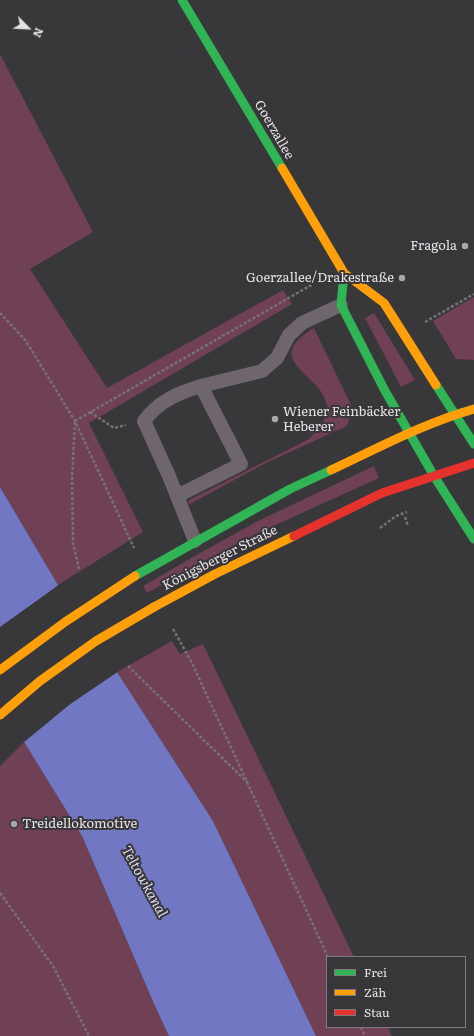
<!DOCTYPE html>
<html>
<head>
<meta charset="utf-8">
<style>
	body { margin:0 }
	#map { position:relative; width:474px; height:1036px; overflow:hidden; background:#383739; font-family:Literata,serif }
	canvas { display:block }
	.legend { position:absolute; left:326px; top:956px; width:140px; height:72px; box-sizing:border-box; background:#39363a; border:1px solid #7e7b7f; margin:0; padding:5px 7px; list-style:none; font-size:12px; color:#e5e3e6 }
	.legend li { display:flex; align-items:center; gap:8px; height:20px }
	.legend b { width:20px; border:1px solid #7e7b7f }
	.north { position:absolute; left:8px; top:8px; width:40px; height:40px; -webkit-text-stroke:3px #39363a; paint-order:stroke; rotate:114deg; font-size:11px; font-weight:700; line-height:16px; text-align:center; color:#e5e3e6 }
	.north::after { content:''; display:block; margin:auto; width:14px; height:18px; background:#e5e3e6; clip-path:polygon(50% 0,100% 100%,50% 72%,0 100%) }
</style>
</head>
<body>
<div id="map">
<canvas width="474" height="1036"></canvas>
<ul class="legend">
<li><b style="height:5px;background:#30b455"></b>Frei</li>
<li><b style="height:5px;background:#ff9f0a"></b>Zäh</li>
<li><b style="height:5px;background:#e5322d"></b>Stau</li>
</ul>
<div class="north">N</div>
</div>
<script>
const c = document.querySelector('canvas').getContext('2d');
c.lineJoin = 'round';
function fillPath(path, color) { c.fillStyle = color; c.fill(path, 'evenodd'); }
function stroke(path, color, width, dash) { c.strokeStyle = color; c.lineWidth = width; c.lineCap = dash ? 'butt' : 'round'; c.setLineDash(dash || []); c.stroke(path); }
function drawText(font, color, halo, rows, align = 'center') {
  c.font = font + ' Literata,serif'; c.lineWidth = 4; c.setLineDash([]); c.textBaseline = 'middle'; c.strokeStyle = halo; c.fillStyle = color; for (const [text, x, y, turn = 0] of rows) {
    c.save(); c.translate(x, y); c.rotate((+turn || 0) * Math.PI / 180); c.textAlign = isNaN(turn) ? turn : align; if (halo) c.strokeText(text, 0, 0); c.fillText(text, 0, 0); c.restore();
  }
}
fillPath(new Path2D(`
	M0,54L93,232L30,269L107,388L283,290L292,304L89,423L143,532L58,585L0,487Z
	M474,297V360L456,359L433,321Z
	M374,313L415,380L401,387L365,318Z
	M314,328L353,409L347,426L266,463L188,505L189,500L309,439C317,430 327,420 327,408C327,375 257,362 314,328Z
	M374,466L379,478L260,532L204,561L147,593L143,586L200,553L258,521Z
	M172,641L180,654L203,644L354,957H327V1027H388L392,1036H316L213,821L117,672Z
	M24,742L82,836L154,1004L169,1036H0V766Z`), '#704154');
fillPath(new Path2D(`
	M0,487L58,585L117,672L213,821L316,1036H169L154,1004L82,836L24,742L0,693Z`), '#7177c2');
fillPath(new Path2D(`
	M60,584L119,671L69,705L23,743L0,697V627Z`), '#383739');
stroke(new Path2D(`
	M0,313L26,341L75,421L134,548
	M425,322L474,294
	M90,412L114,428L126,425
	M75,421L313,284
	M75,422L72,478L73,543L79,569
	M405,517L408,526
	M380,528L396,516L407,512
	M173,629L191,661L328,957
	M128,666L247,782
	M0,893L53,966L89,1036
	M361,1027L365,1036`), '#777175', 2.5, [3, 2]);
stroke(new Path2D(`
	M177,496L241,464L201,386L262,371L277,358L289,335L302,323L341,305
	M195,541L169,476L144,421C159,401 178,393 201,386`), '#6f656c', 14);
stroke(new Path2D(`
	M182,0L282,168
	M344,273L341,305L384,389L434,476L474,539
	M436,385L474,444
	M135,576L290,489L331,470`), '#30b455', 9);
stroke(new Path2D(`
	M282,168L344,273L384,303L436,385
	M331,470C378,448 424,423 474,409
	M154,607L215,574L294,536`), '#ff9f0a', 9);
stroke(new Path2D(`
	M294,536L382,493L474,463`), '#e5322d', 9);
stroke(new Path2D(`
	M0,670L65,622L135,576
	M0,715L40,681L96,641L154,607`), '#ff9f0a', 9);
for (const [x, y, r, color] of [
	[465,246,4,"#a8a7a9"],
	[402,278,4,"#a8a7a9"],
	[275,419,4,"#a8a7a9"],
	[14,824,4,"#a8a7a9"]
]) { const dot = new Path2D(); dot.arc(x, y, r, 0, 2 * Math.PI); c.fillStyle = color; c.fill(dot); stroke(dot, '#39363a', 1.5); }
drawText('13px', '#e5e3e6', '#39363a', [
	["Goerzallee",274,130,60],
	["Königsberger Straße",220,558,-27]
]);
drawText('13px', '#e5e3e6', '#39363a', [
	["Fragola",457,246],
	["Goerzallee/Drakestraße",394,278],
	["Wiener Feinbäcker",283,412,"left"],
	["Heberer",283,427,"left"],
	["Treidellokomotive",22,824,"left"]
], 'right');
drawText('italic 14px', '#d8dbf2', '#39363a', [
	["Teltowkanal",144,882,61]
]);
</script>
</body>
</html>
